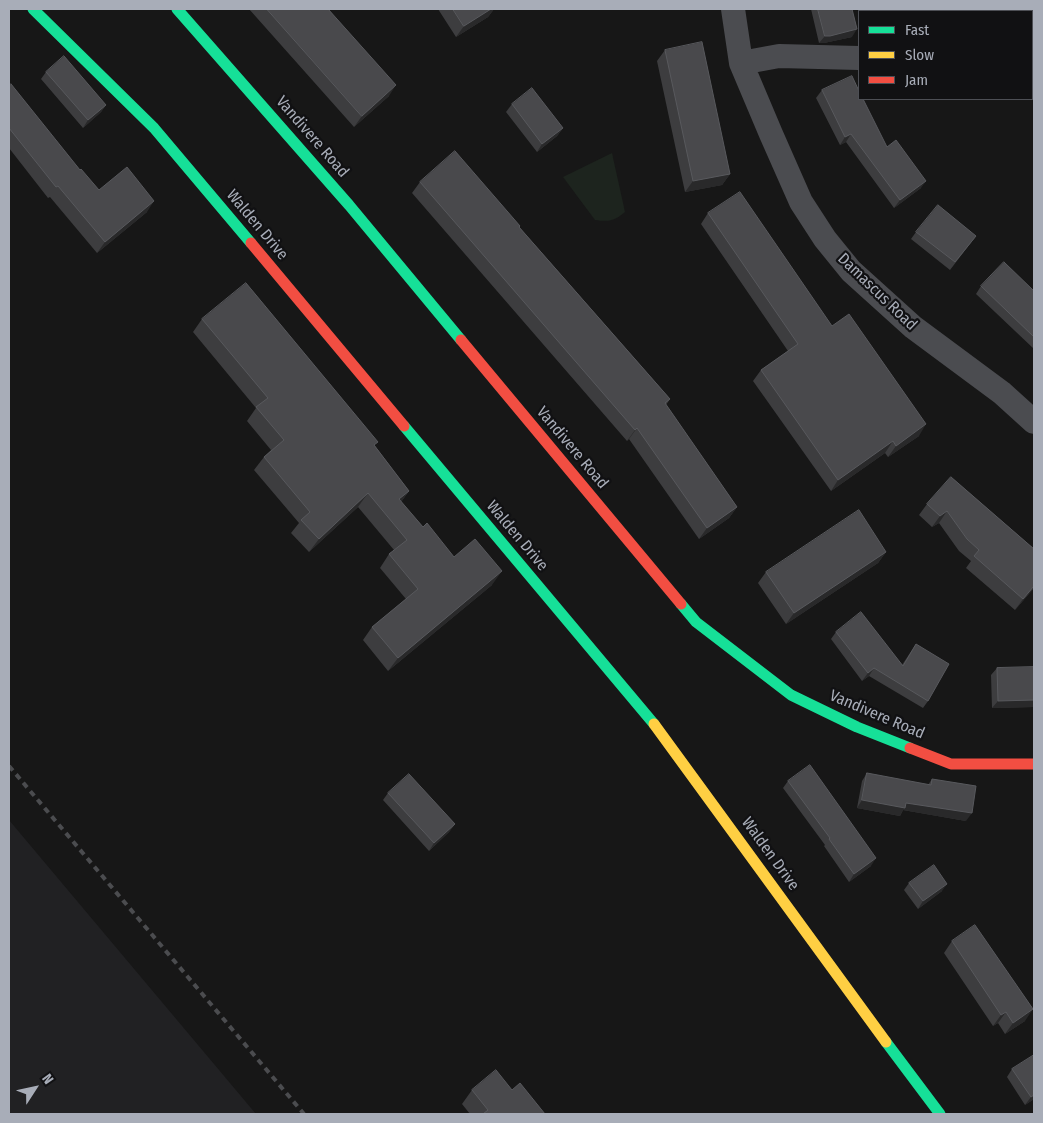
<!DOCTYPE html>
<html>
<head>
<meta charset="utf-8">
<style>
	body { margin:0 }
	#map { position:relative; width:1043px; height:1123px; overflow:hidden; background:#171717; font-family:"Fira Sans Condensed",sans-serif }
	canvas { display:block }
	.frame { position:absolute; inset:0; border:10px solid #a8adb8; pointer-events:none }
	.legend { position:absolute; left:858px; top:10px; width:175px; height:90px; box-sizing:border-box; background:#111113; border:1px solid #4d4f55; margin:0; padding:6px 9px; list-style:none; font-size:15px; color:#a8adb8 }
	.legend li { display:flex; align-items:center; gap:10px; height:25px }
	.legend b { width:25px; border:1px solid #4d4f55 }
	.north { position:absolute; left:10px; top:1063px; width:50px; height:50px; -webkit-text-stroke:4px #111113; paint-order:stroke; rotate:55deg; font-size:14px; font-weight:700; line-height:20px; text-align:center; color:#a8adb8 }
	.north::after { content:''; display:block; margin:auto; width:18px; height:22px; background:#a8adb8; clip-path:polygon(50% 0,100% 100%,50% 72%,0 100%) }
</style>
</head>
<body>
<div id="map">
<canvas width="1043" height="1123"></canvas>
<div class="frame"></div>
<ul class="legend">
<li><b style="height:6px;background:#16e098"></b>Fast</li>
<li><b style="height:6px;background:#ffcf43"></b>Slow</li>
<li><b style="height:6px;background:#f24e42"></b>Jam</li>
</ul>
<div class="north">N</div>
</div>
<script>
const c = document.querySelector('canvas').getContext('2d');
c.lineJoin = 'round';
function fillPath(path, color) { c.fillStyle = color; c.fill(path, 'evenodd'); }
function stroke(path, color, width, dash) { c.strokeStyle = color; c.lineWidth = width; c.lineCap = dash ? 'butt' : 'round'; c.setLineDash(dash || []); c.stroke(path); }
function drawText(font, color, halo, rows, align = 'center') {
  c.font = font + ' "Fira Sans Condensed",sans-serif'; c.lineWidth = 4.5; c.setLineDash([]); c.textBaseline = 'middle'; c.strokeStyle = halo; c.fillStyle = color; for (const [text, x, y, turn = 0] of rows) {
    c.save(); c.translate(x, y); c.rotate((+turn || 0) * Math.PI / 180); c.textAlign = isNaN(turn) ? turn : align; if (halo) c.strokeText(text, 0, 0); c.fillText(text, 0, 0); c.restore();
  }
}
fillPath(new Path2D(`
	M9,820L256,1114H9Z`), '#212123');
fillPath(new Path2D(`
	M612,153L625,212C614,221 609,222 595,220L563,177Z`), '#1d241e');
stroke(new Path2D(`
	M733,9L741,63L771,134L801,202L825,239L851,271L913,327L1002,393L1034,422
	M1032,62H1034
	M741,63L779,56L859,58`), '#4b4c50', 24);
stroke(new Path2D(`
	M33,9L154,128L251,243
	M177,9L349,205L461,340
	M404,426L654,724
	M681,604L696,622L791,695L857,727L910,748
	M886,1042L940,1114`), '#16e098', 11);
stroke(new Path2D(`
	M654,724L886,1042`), '#ffcf43', 11);
stroke(new Path2D(`
	M251,243L404,426
	M461,340L681,604
	M910,748L951,764H1034`), '#f24e42', 11);
stroke(new Path2D(`
	M9,766L304,1114`), '#4b4c4f', 4, [6, 5]);
fillPath(new Path2D(`
	M249,9H328L389,96L354,127Z
	M438,9H494L488,17L456,37Z
	M811,9H852V37L824,43H819Z
	M665,50L730,174L722,185L685,192L657,61Z
	M46,72L106,105L101,112L83,128L41,79Z
	M9,86L80,170L99,190L147,212L97,253L50,197L48,198L9,148Z
	M822,90L887,147L921,188L894,208L846,142L840,145L816,98Z
	M512,104L563,128L557,136L537,152L506,112Z
	M420,182L519,227L670,399L666,405L737,507L729,518L699,539L629,439L627,441L412,193Z
	M708,213L832,326L919,436L888,457L885,453L831,491L753,381L761,370L788,351L701,224Z
	M916,232L976,236L950,270L911,239Z
	M981,286L1034,291V349L976,294Z
	M202,319L375,446L409,491L401,502L423,527L454,557L492,585L388,671L363,640L372,627L406,599L380,568L389,554L394,550L358,507L309,552L291,533L299,523L254,470L264,457L271,450L247,421L256,408L193,332Z
	M951,477L1034,549V588L1015,610L966,568L971,561L959,551L939,523L932,527L919,515L927,504Z
	M886,552L878,563L786,624L758,583L766,572Z
	M836,632L902,665L916,644L928,701L923,708L869,676L862,681L831,639Z
	M1034,667V707L992,708L991,675L997,668Z
	M867,773L928,785L932,779L966,821L903,810L900,816L857,808L862,781Z
	M788,781L871,866L849,882L824,846L825,845L783,788Z
	M388,793L455,824L449,832L429,851L383,800Z
	M909,883L942,891L918,909L904,890Z
	M952,941L1025,1021L1005,1034L998,1023L993,1026L944,953Z
	M1034,1055V1099L1025,1105L1007,1077L1012,1069Z
	M472,1090H512L545,1114H470L462,1104Z`), '#3d3d3f');
fillPath(new Path2D(`
	M491,9H494L488,17L456,37L464,26Z
	M889,9H903L888,11Z
	M857,29L852,37L824,43H819L825,36Z
	M396,85L389,96L354,127L362,116Z
	M106,105L101,112L83,128L88,120Z
	M563,128L557,136L537,152L542,144Z
	M851,134L846,142L840,145L845,137Z
	M730,174L722,185L685,192L693,181Z
	M926,181L921,188L894,208L900,200Z
	M154,201L147,212L97,253L105,242Z
	M926,424L919,436L888,457L896,446Z
	M637,428L629,439L627,441L635,430Z
	M893,441L885,453L831,491L838,480Z
	M409,491L399,505V499Z
	M368,493L358,507L309,552L319,539Z
	M737,507L729,518L699,539L707,528Z
	M947,511L939,523L932,527L940,516Z
	M886,552L878,563L786,624L794,613Z
	M502,571L492,585L388,671L398,658Z
	M1034,586V588L1015,610L1023,599Z
	M874,668L869,676L862,681L868,673Z
	M1034,700V707L992,708L998,701Z
	M862,800L906,803L972,813L966,821L903,810L900,816L857,808Z
	M455,824L449,832L429,851L434,843Z
	M876,858L871,866L849,882L854,874Z
	M947,884L942,891L918,909L923,901Z
	M1033,1009L1025,1021L1005,1034L1013,1023Z
	M1006,1012L998,1023L993,1026L1001,1015Z
	M1034,1095V1099L1025,1105L1031,1097Z`), '#29292a');
const building = new Path2D(`
	M267,9H328L396,85L362,116Z
	M453,9H491L464,26Z
	M818,9H852L857,29L830,36H825Z
	M702,42L730,174L693,181L665,50Z
	M64,56L106,105L88,120L46,72Z
	M852,76L859,91V99H863L887,147L896,140L926,181L900,200L851,134L845,137L822,90Z
	M11,84L80,170L81,169L99,190L127,167L154,201L105,242L58,186L56,187L9,128V86Z
	M532,88L563,128L542,144L512,104Z
	M455,151L520,226L519,227L670,399L665,403L737,507L707,528L637,428L635,430L420,182Z
	M740,192L832,326L849,314L926,424L896,446L893,441L838,480L761,370L798,344L708,213Z
	M938,205L976,236L955,262L916,232Z
	M1004,262L1034,291V337L981,286Z
	M246,283L378,442L374,445L409,491L399,499L423,527L427,523L454,557L475,539L502,571L398,658L372,627L418,589L389,554L407,540L368,493L319,539L301,520L310,512L264,457L284,440L256,407L268,398L202,319Z
	M951,477L1034,549V586L1023,599L974,556L979,550L967,539L947,511L940,516L927,504Z
	M859,510L886,552L794,613L766,572Z
	M861,612L903,666L916,644L949,664L928,701L874,668L868,673L836,632Z
	M1034,667V700L998,701L997,668Z
	M810,765L876,858L854,874L829,839L830,838L788,781Z
	M867,773L931,785L932,779L976,786L972,813L906,803L905,808L862,800Z
	M409,774L455,824L434,843L388,793Z
	M934,865L947,884L923,901L909,883Z
	M975,925L1033,1009L1013,1023L1006,1012L1001,1015L952,941Z
	M1034,1055V1095L1031,1097L1012,1069Z
	M496,1070L512,1090L520,1083L545,1114H483L488,1110L472,1090Z`);
fillPath(building, '#49494c');
stroke(building, '#58595d', 1);
drawText('16px', '#a8adb8', '#111113', [
	["Vandivere Road",312,137,49],
	["Walden Drive",257,225,50],
	["Damascus Road",877,292,44],
	["Vandivere Road",572,448,50],
	["Walden Drive",517,536,50],
	["Vandivere Road",877,715,23],
	["Walden Drive",770,854,54]
]);
</script>
</body>
</html>
